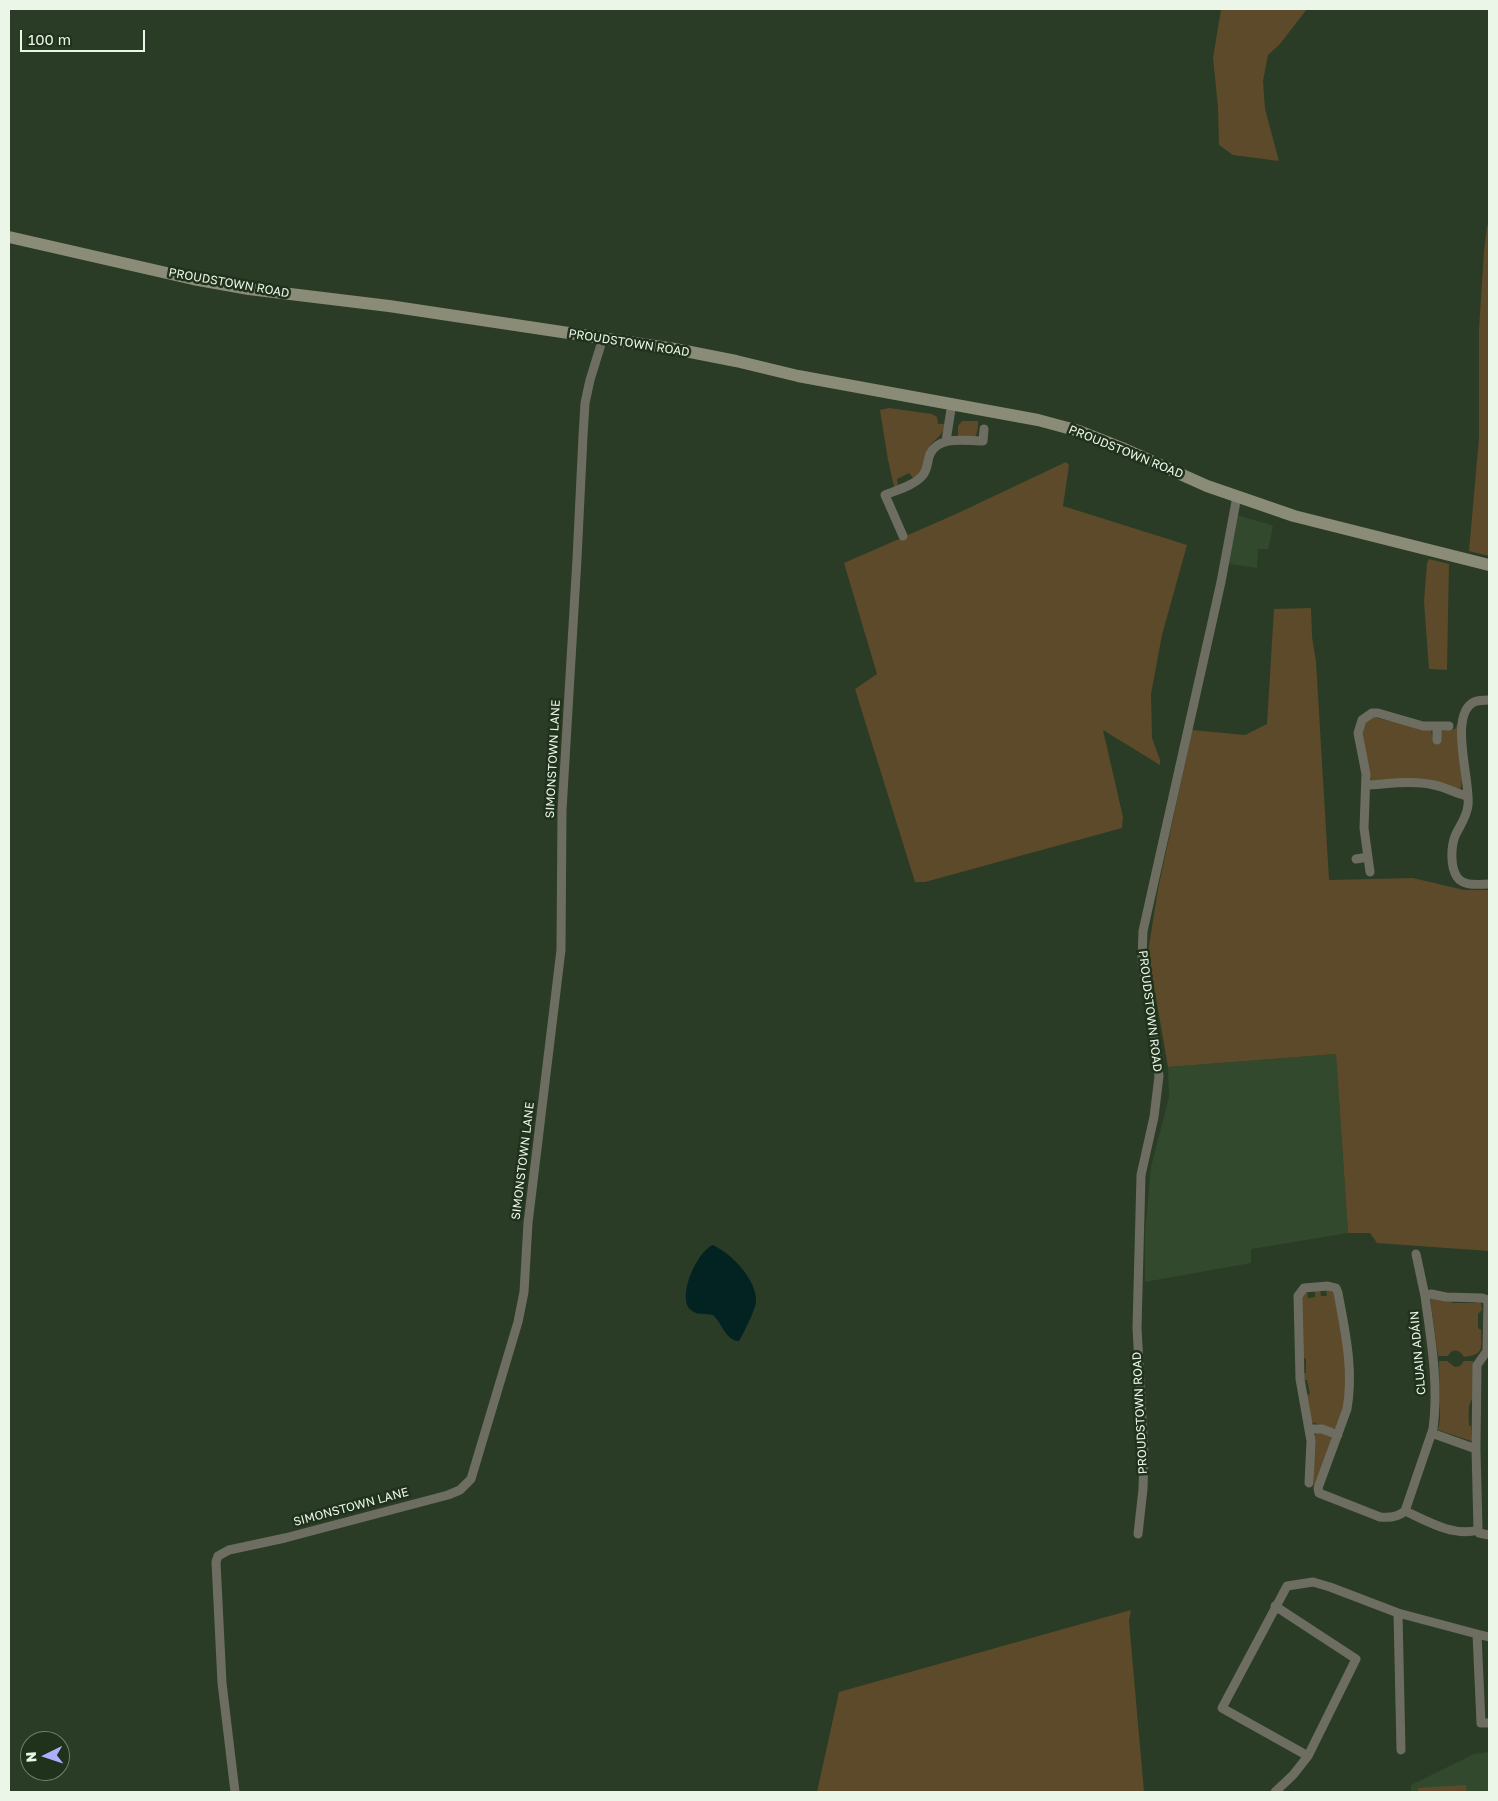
<!DOCTYPE html>
<html>
<head>
<meta charset="utf-8">
<style>
	body { margin:0 }
	#map { position:relative; width:1498px; height:1801px; overflow:hidden; background:#2a3c25; font-family:"Golos Text",sans-serif }
	canvas { display:block }
	.frame { position:absolute; inset:0; border:10px solid #ebf6e8; pointer-events:none }
	.north { position:absolute; left:20px; top:1731px; width:50px; height:50px; box-sizing:border-box; background:#20311c; border:1px solid #71806e; border-radius:50%; rotate:266deg; font-size:14px; font-weight:700; line-height:20px; text-align:center; color:#ebf6e8 }
	.north::after { content:''; display:block; margin:auto; width:18px; height:22px; background:#acaffb; clip-path:polygon(50% 0,100% 100%,50% 72%,0 100%) }
	.scale { position:absolute; left:20px; top:30px; width:125px; height:22px; box-sizing:border-box; border:2px solid #ebf6e8; border-top:0; padding-left:6px; font-size:15px; line-height:18px; white-space:nowrap; color:#ebf6e8; -webkit-text-stroke:4px #20311c; paint-order:stroke }
</style>
</head>
<body>
<div id="map">
<canvas width="1498" height="1801"></canvas>
<div class="frame"></div>
<div class="north">N</div>
<div class="scale">100 m</div>
</div>
<script>
const c = document.querySelector('canvas').getContext('2d');
c.lineJoin = 'round';
function fillPath(path, color) { c.fillStyle = color; c.fill(path, 'evenodd'); }
function stroke(path, color, width, dash) { c.strokeStyle = color; c.lineWidth = width; c.lineCap = dash ? 'butt' : 'round'; c.setLineDash(dash || []); c.stroke(path); }
function drawText(font, color, halo, rows, align = 'center') {
  c.font = font + ' "Golos Text",sans-serif'; c.lineWidth = 5; c.setLineDash([]); c.textBaseline = 'middle'; c.strokeStyle = halo; c.fillStyle = color; for (const [text, x, y, turn = 0] of rows) {
    c.save(); c.translate(x, y); c.rotate((+turn || 0) * Math.PI / 180); c.textAlign = isNaN(turn) ? turn : align; if (halo) c.strokeText(text, 0, 0); c.fillText(text, 0, 0); c.restore();
  }
}
fillPath(new Path2D(`
	M1233,514L1271,525L1273,527L1268,549H1258L1257,568L1230,564L1225,560Z
	M1336,1054L1348,1233L1251,1249V1263L1145,1282V1234L1151,1167L1169,1097L1168,1067Z
	M1489,1752V1792H1411V1785L1474,1754Z`), '#33492d');
fillPath(new Path2D(`
	M1221,9H1307L1280,44L1268,55L1263,81L1265,109L1279,161L1233,155L1219,145L1218,107L1213,58Z
	M1489,220V556L1469,551L1479,438V329L1484,251L1487,227Z
	M889,408L932,414L937,417L938,424H944C944,436 935,438 929,447C922,459 926,471 913,478L909,473L897,479L898,484L896,486H894L888,460L880,410Z
	M962,421H978V427L976,436L958,438V426Z
	M1066,462L1069,465L1063,506L1187,545L1162,635L1151,694L1152,738L1160,760V765L1103,730L1123,817L1122,828L925,882H915L855,689L877,674L844,563L956,514Z
	M1429,559L1449,564L1447,670L1429,669L1424,602L1427,563Z
	M1311,608L1312,637L1316,662L1329,880L1413,878L1464,890H1489V1251L1377,1243L1370,1233H1348L1336,1054L1168,1067L1148,952L1158,889L1192,730L1245,735L1267,724L1274,609Z
	M1372,717L1431,730L1433,740L1440,739L1441,731L1455,729L1459,720L1462,779L1461,787L1459,790L1440,782L1422,779L1372,781L1370,777L1362,731L1367,719Z
	M1326,1289L1331,1291L1334,1294L1346,1361L1345,1402L1337,1428L1333,1429L1311,1422L1306,1395L1310,1394L1307,1380H1303V1373H1306V1359L1303,1358L1302,1297L1307,1291L1308,1298L1315,1297V1290H1320L1321,1296H1327Z
	M1430,1298L1450,1300L1453,1303H1475L1477,1301L1481,1303L1482,1310L1478,1314V1328L1481,1330C1481,1349 1485,1354 1464,1357C1460,1349 1452,1348 1448,1356H1438Z
	M1439,1361H1447L1455,1367L1460,1366L1464,1361H1473V1398C1467,1404 1469,1416 1469,1425L1471,1426L1472,1439L1471,1441L1438,1430L1440,1419Z
	M1317,1432L1331,1437V1443L1315,1486H1314V1436Z
	M1131,1610L1129,1621L1144,1792H817L839,1692Z
	M1466,1785L1467,1792H1418V1788Z`), '#5c4a2a');
fillPath(new Path2D(`
	M713,1245C732,1254 757,1280 756,1302C756,1308 743,1335 739,1341C726,1341 722,1323 713,1315C706,1313 697,1316 691,1310C676,1297 698,1250 713,1245Z`), '#032222');
stroke(new Path2D(`
	M946,441L952,403
	M903,536L885,495C897,490 915,485 923,475C928,469 927,461 930,454C939,435 966,441 983,441L984,429
	M1489,700C1484,700 1479,700 1474,702C1448,715 1471,782 1468,805C1467,817 1460,825 1455,836C1451,847 1450,866 1457,877C1464,887 1479,884 1489,884
	M1437,726V740
	M1366,785C1388,784 1412,780 1434,785C1446,787 1456,794 1468,796
	M1356,859L1368,857
	M1370,872L1364,828L1366,774L1358,733L1362,720L1372,713H1378L1423,726H1449
	M1416,1254L1425,1296
	M1309,1429H1322L1338,1435
	M1476,1449L1478,1530
	M1309,1483L1311,1441L1300,1379L1298,1296L1304,1288L1328,1286L1336,1288L1338,1293C1345,1331 1354,1370 1347,1409L1318,1488L1319,1493L1380,1517C1389,1518 1398,1517 1405,1511C1427,1521 1453,1537 1478,1530L1479,1533L1489,1535
	M1405,1511L1433,1429C1439,1385 1431,1340 1425,1296L1431,1294L1446,1297L1482,1298L1488,1300L1487,1351L1477,1365L1476,1449L1437,1435
	M1138,1534L1143,1489L1144,1454L1137,1328L1141,1175L1154,1117L1159,1076L1151,1014L1142,960L1143,931L1221,582L1237,496
	M1275,1606L1356,1659L1308,1756L1222,1708L1287,1586L1313,1582L1330,1587L1398,1613
	M1489,1637L1477,1634L1481,1723H1489
	M1401,1750L1398,1613L1477,1634
	M235,1792L222,1683L216,1562L218,1556L229,1550L285,1538L448,1495L460,1490L471,1479L518,1322L524,1292L528,1223L561,950L562,810L577,559L583,436L585,403L590,380L603,338
	M1275,1792L1293,1775L1308,1756`), '#6d6e61', 9);
stroke(new Path2D(`
	M9,237L193,279L249,289L389,306L675,349L736,361L798,376L1038,420L1079,431L1122,448L1207,486L1294,516L1489,565`), '#8b8c78', 12);
drawText('12px', '#ebf6e8', '#20311c', [
	["PROUDSTOWN ROAD",229,283,10],
	["PROUDSTOWN ROAD",629,343,9],
	["PROUDSTOWN ROAD",1126,452,22],
	["SIMONSTOWN LANE",553,759,-87],
	["PROUDSTOWN ROAD",1150,1011,83],
	["SIMONSTOWN LANE",523,1161,-83],
	["CLUAIN ADÁIN",1418,1353,-95],
	["PROUDSTOWN ROAD",1140,1413,-93],
	["SIMONSTOWN LANE",351,1507,-15]
]);
</script>
</body>
</html>
